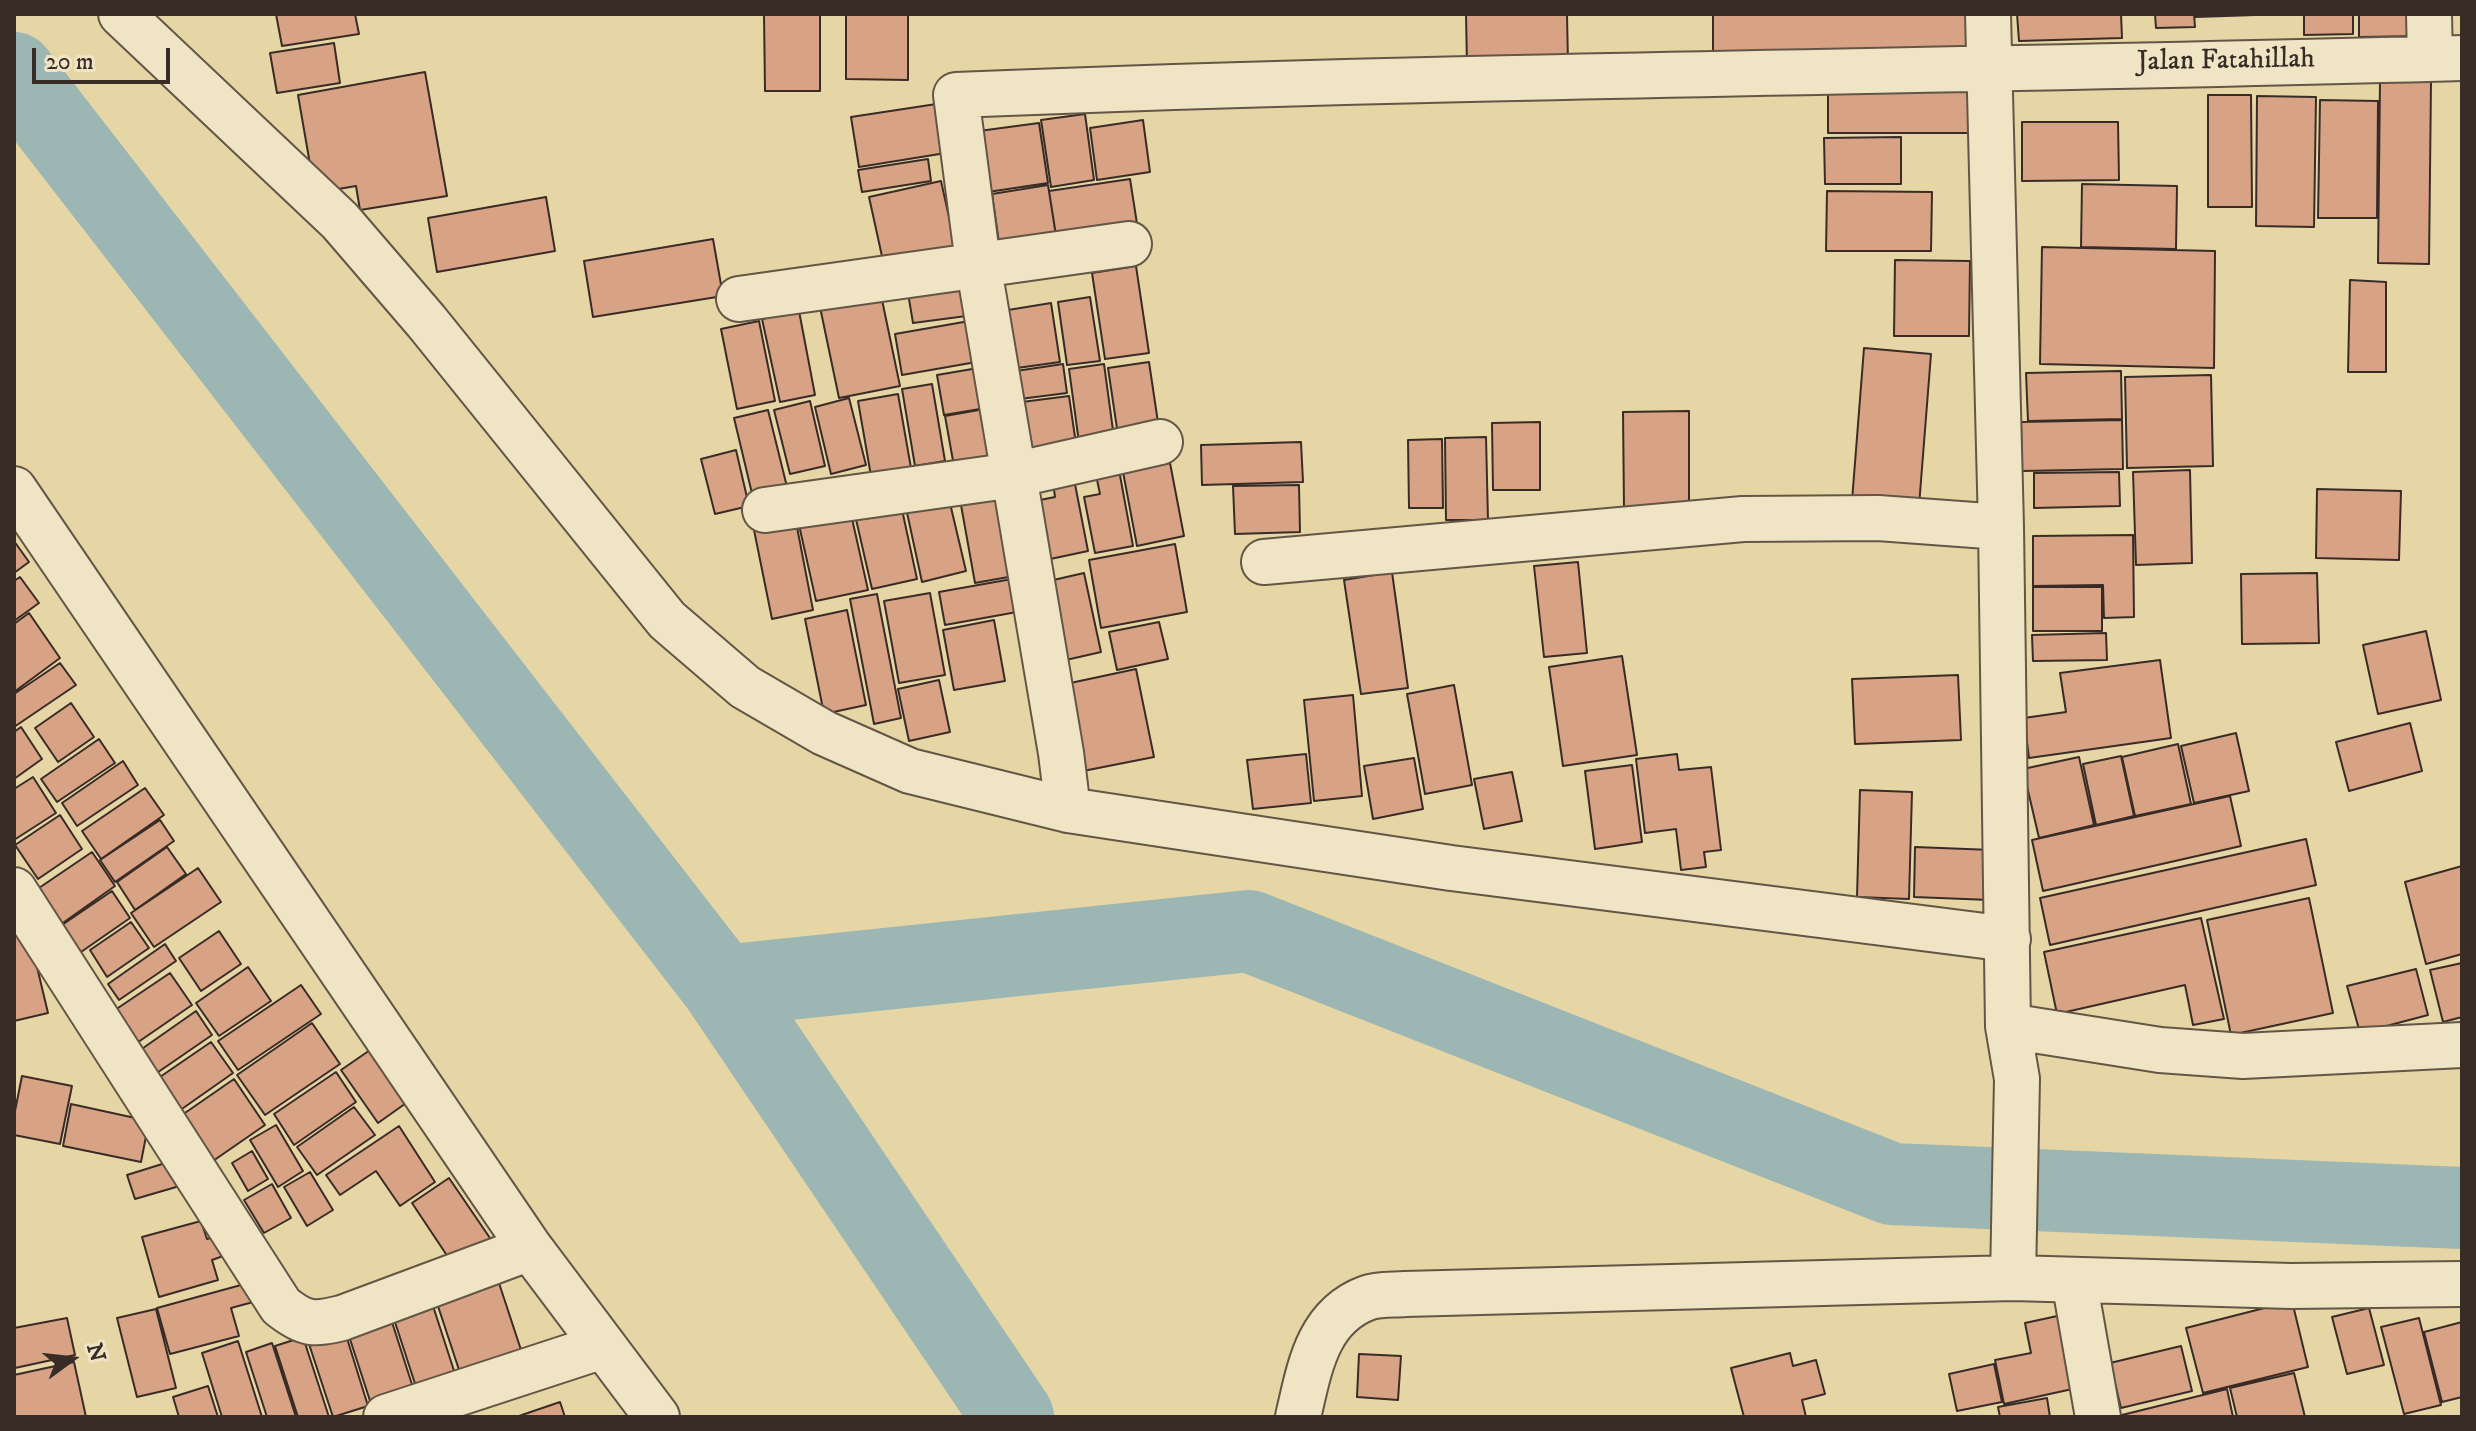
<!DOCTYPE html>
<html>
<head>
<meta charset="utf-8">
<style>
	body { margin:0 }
	#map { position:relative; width:2476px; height:1431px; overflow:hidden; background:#e7d6a5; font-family:"IM FELL DW Pica",serif }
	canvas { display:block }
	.frame { position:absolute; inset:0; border:16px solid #392c26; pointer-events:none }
	.north { position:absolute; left:32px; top:1319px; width:80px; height:80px; -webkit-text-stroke:6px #efe4c4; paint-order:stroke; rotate:75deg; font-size:22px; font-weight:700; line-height:32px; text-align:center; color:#392c26 }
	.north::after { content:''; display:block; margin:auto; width:28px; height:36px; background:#392c26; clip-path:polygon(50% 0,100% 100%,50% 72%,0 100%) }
	.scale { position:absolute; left:32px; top:48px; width:138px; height:36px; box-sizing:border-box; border:4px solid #392c26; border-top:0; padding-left:10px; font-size:24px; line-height:28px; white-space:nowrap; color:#392c26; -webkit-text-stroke:6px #efe4c4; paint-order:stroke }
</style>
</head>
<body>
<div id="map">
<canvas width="2476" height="1431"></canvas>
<div class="frame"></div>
<div class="north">N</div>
<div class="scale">20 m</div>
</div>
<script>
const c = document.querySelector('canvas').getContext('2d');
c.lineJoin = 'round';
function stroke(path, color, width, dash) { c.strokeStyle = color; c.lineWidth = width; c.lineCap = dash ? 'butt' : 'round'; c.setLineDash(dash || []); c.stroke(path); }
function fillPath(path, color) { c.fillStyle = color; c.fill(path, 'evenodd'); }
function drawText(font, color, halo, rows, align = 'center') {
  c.font = font + ' "IM FELL DW Pica",serif'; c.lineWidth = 7; c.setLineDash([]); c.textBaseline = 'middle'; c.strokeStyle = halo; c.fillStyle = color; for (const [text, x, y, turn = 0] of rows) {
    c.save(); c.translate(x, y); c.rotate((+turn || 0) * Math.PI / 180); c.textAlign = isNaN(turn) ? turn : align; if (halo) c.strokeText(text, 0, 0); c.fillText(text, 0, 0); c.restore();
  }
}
stroke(new Path2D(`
	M14,73L722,986L1013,1417
	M722,986L1249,931L1892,1184L2462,1208`), '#9cb6b3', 82);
const building = new Path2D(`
	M276,14H355L359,34L282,46Z
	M764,14H820V91H765Z
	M846,14H908V80L846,79Z
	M1466,14H1567L1568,64L1467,66Z
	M1713,14H1969V58H1713Z
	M2017,14H2121L2122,38L2019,41Z
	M2155,14H2194L2195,27L2156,28Z
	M2195,14H2286L2195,17Z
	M2304,14H2353V34L2304,35Z
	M2359,14H2423L2424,36L2359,37Z
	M334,43L340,83L277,93L270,53Z
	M425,72L447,196L360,210L356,186L315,193L298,95Z
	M2380,80L2431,81L2429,264L2378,263Z
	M1828,81H1972V133H1828Z
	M2208,95H2251L2252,207H2208Z
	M2257,96L2316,97L2314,227L2256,226Z
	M2320,100L2378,101L2377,218H2318Z
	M943,103L952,152L859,167L851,117Z
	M1085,114L1094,180L1051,187L1041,120Z
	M1143,120L1150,172L1097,180L1090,128Z
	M2022,122H2118L2119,180L2022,181Z
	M1039,123L1048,183L988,192L979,131Z
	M1901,137V184H1825L1824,138Z
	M928,159L931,181L862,192L858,170Z
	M1130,179L1138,230L1057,242L1049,191Z
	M941,181L957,253L885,270L869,197Z
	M2082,184L2177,186L2176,249L2081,247Z
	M1048,185L1057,242L1000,250L992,194Z
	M1827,191L1932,192L1931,251H1826Z
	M546,197L555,251L437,272L428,218Z
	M713,239L723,296L593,317L584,261Z
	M2042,247L2215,251L2214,368L2040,364Z
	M1895,260L1970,261L1969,336H1894Z
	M1136,266L1149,353L1105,359L1092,273Z
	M2350,280L2386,282V372H2348Z
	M970,285L974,315L913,323L908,293Z
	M881,295L900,386L839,398L820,307Z
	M1090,297L1100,361L1067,365L1058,302Z
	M1051,303L1060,362L1017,368L1008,310Z
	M799,311L815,395L780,402L762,319Z
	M975,320L982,361L902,375L895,334Z
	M759,321L775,401L737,409L721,329Z
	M1864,348L1931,354L1919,506L1852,501Z
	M1149,362L1160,436L1119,442L1108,368Z
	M1063,364L1067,393L1020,399L1016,371Z
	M1104,364L1115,445L1080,450L1069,369Z
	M984,367L992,407L944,415L937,375Z
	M2121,371L2122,419L2028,421L2026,373Z
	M2211,375L2213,466L2127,468L2125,377Z
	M932,384L945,461L915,466L902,389Z
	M898,394L911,468L871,476L858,401Z
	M1069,396L1076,444L1028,450L1022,402Z
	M849,398L866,465L831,474L815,407Z
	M810,401L825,466L790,474L774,410Z
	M990,408L999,464L955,472L945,416Z
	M768,410L790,499L755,506L734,418Z
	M1689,411V508L1624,509L1623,412Z
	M2122,420L2123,469L2022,471L2021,422Z
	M1540,422V490H1493L1492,423Z
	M1486,437L1488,520H1446L1445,438Z
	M1442,439L1443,508H1409L1408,440Z
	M1301,442L1303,482L1202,485L1201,445Z
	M736,450L749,506L715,514L701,459Z
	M1170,463L1184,536L1137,546L1123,472Z
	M1119,470L1133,546L1095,553L1084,497L1100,494L1096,475Z
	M2190,470L2192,563L2136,565L2133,472Z
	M2119,472L2120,506L2034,508V473Z
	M1074,479L1088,551L1041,561L1030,502L1055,497L1053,483Z
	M1299,485L1300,532L1235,534L1233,486Z
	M2317,489L2401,491L2399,560L2316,558Z
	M1000,498L1014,576L975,583L961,505Z
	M949,499L966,571L922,582L906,508Z
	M901,505L917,579L872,589L855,515Z
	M851,514L868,590L816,601L799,525Z
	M796,522L813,610L772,619L754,530Z
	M2133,535L2134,617L2104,618L2103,585L2033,586V536Z
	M14,541L29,562L14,573Z
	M1175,544L1187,612L1101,628L1089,560Z
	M1578,562L1587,653L1544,657L1534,566Z
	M1392,572L1408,688L1361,694L1344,580Z
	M1084,573L1101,652L1066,660L1049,581Z
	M2317,573L2319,643L2242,644L2241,574Z
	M20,577L39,603L14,621V581Z
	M1012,579L1017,612L945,625L939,592Z
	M2033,587H2102V631H2033Z
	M930,593L945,675L899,683L884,601Z
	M877,594L901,718L874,724L850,599Z
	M847,610L866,705L824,714L805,619Z
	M29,613L60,658L14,692V624Z
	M994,620L1005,681L954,690L943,630Z
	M1159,622L1168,659L1117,670L1109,632Z
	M2426,631L2441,700L2378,714L2363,645Z
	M2106,633L2107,660L2033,661L2032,635Z
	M1622,656L1637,755L1563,766L1549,667Z
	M2160,660L2171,738L2029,758L2024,718L2066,712L2060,673Z
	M60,663L76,685L14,727V694Z
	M1136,669L1154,757L1078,772L1061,685Z
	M1958,675L1961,740L1855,744L1852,679Z
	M939,680L950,732L909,741L898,689Z
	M1454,685L1472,785L1425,794L1407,694Z
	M1353,695L1362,796L1314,801L1304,700Z
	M71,703L94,737L58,762L35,728Z
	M2410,723L2422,771L2349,791L2336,742Z
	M21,727L42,759L14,779V732Z
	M2236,733L2249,791L2194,803L2181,746Z
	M99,739L115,763L57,802L41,779Z
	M2178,744L2191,804L2135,816L2122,757Z
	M1306,754L1311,803L1253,809L1247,760Z
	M1677,754L1679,770L1711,767L1721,850L1704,852L1706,867L1681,870L1676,829L1645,833L1636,759Z
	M2121,756L2134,816L2096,825L2083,764Z
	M2079,757L2094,825L2039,838L2023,769Z
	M1414,758L1423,809L1373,819L1364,766Z
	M123,761L138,785L77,826L62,803Z
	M1632,765L1642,842L1595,849L1585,771Z
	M1512,772L1522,821L1484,829L1474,779Z
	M33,777L56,813L14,840V789Z
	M145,788L164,815L101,859L82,831Z
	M1860,790L1912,792L1909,899L1857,897Z
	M2230,796L2241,846L2043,891L2032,840Z
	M60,815L82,849L38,879L15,845Z
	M160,820L174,841L115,882L100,860Z
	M2306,839L2316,885L2050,945L2040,898Z
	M167,847L186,874L135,910L117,882Z
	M1915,847L1992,850L1990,900L1914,897Z
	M92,852L115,886L60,925L36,890Z
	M2462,866V954L2426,964L2405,882Z
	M198,868L221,902L154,947L131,913Z
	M112,891L130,918L81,952L62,925Z
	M2309,898L2333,1013L2231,1035L2207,920Z
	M2201,918L2224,1019L2193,1025L2185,985L2057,1014L2044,952Z
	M131,922L149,948L107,977L90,950Z
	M27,925L48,1013L14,1021V928Z
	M219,931L241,964L201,991L179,958Z
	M165,944L176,961L119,1000L108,984Z
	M2462,963V1017L2443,1022L2430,970Z
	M248,967L271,1001L219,1036L196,1003Z
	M2416,969L2428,1015L2360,1033L2347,986Z
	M170,973L192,1005L131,1047L109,1014Z
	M301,985L321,1014L238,1070L218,1041Z
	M196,1011L212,1035L151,1077L136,1053Z
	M312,1023L340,1064L265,1115L237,1075Z
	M211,1042L233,1073L179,1111L157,1079Z
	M373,1048L409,1101L378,1123L341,1070Z
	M336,1072L356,1102L294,1145L274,1114Z
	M22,1076L72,1086L60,1144L14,1135V1116Z
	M234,1079L265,1125L213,1161L182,1115Z
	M71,1104L149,1121L141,1162L63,1146Z
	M354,1107L375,1135L317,1175L297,1147Z
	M276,1125L303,1171L278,1187L250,1140Z
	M399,1126L435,1182L400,1206L376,1171L340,1195L326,1175Z
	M252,1151L268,1179L248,1191L232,1163Z
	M175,1160L183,1185L135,1199L127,1175Z
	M310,1172L333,1210L307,1226L284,1187Z
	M449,1178L492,1241L454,1266L412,1203Z
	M272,1184L291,1218L264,1233L244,1200Z
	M201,1221L207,1239L220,1235L226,1255L212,1260L218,1280L159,1297L142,1237Z
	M497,1277L524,1359L462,1379L435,1297Z
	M252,1282L257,1301L231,1308L239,1336L170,1354L157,1308Z
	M2292,1301L2308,1367L2203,1393L2186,1328Z
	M433,1306L458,1383L419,1396L394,1319Z
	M2369,1308L2384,1365L2347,1374L2332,1317Z
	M156,1309L176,1388L137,1397L117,1318Z
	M2062,1315L2077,1388L2004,1404L1995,1360L2031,1353L2025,1323Z
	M67,1318L75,1355L15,1368L14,1328Z
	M2419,1318L2441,1405L2404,1414L2381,1327Z
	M391,1319L416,1397L373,1410L348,1333Z
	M2462,1322V1397L2442,1402L2424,1332Z
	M345,1332L368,1406L333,1417L309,1344Z
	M303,1337L329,1417H298L275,1346Z
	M238,1341L262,1417H222L202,1353Z
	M272,1343L296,1417H267L246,1352Z
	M2181,1346L2192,1391L2121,1408L2110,1363Z
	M1790,1353L1793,1366L1816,1360L1825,1394L1802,1400L1806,1417H1744L1731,1368Z
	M1359,1354L1401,1356L1398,1400L1357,1397Z
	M74,1362L86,1417H14V1375Z
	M1994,1364L2002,1402L1957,1411L1949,1374Z
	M2294,1373L2305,1417H2237L2230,1388Z
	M208,1386L218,1417H179L173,1397Z
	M2227,1389L2233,1417H2123L2122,1415Z
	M2047,1398L2050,1417H2000L1998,1407Z
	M560,1402L565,1417H516Z`);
fillPath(building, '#d8a385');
stroke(building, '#392c26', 2);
const street = new Path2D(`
	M121,14L340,221L426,321L667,620L745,687L824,733L910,771L1068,810L1451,868L2008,939
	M1988,14L2001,527L2008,1026L2017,1079L2013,1278
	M2429,14L2430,59
	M739,299L1129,244
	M14,489L530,1248L657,1417
	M765,510L1014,475L1160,442
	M1264,562L1743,519L1878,518L2001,527
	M1068,810L1061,753L978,263L956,95C1458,74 1960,72 2462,58
	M14,890L281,1306C305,1325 313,1325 342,1318L530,1248
	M2008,1026L2160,1050L2243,1056L2462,1045
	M2074,1280L2098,1417
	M386,1417L603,1346
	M1298,1417C1309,1371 1316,1317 1367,1298C1378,1294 1393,1295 1405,1294L2013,1278L2291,1286L2462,1284`);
stroke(street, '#645646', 48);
stroke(street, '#efe4c4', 44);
drawText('28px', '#392c26', '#efe4c4', [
	["Jalan Fatahillah",2226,62,-1]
]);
</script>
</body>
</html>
